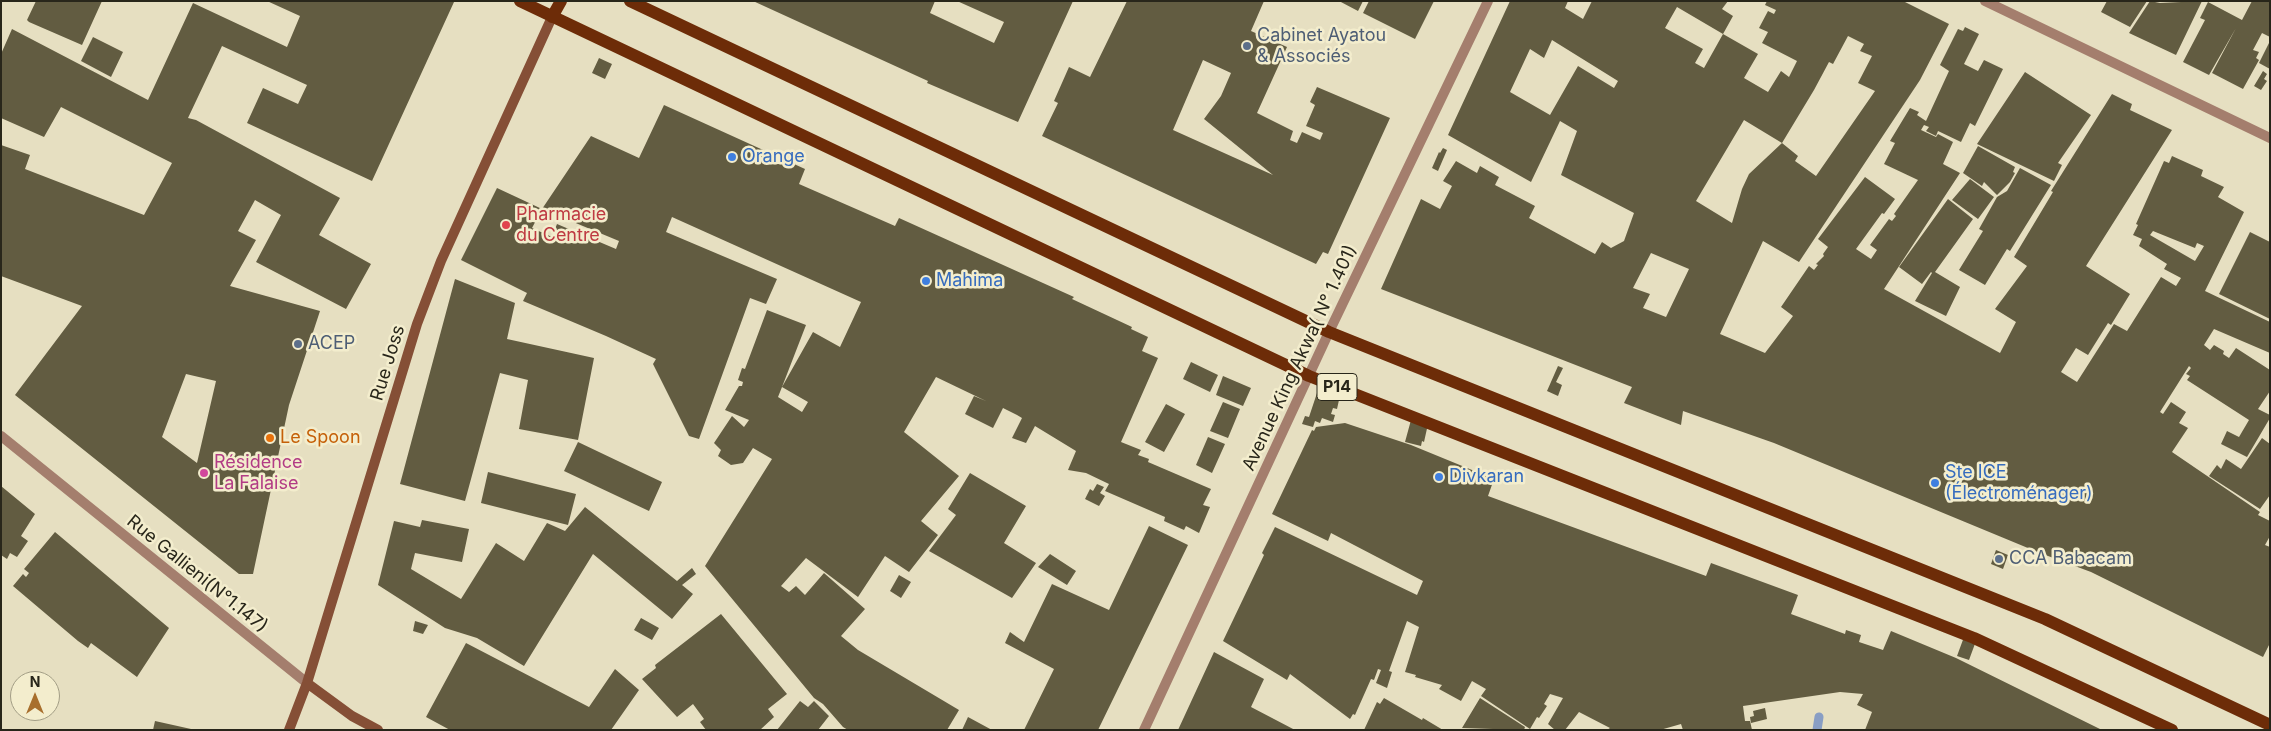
<!DOCTYPE html>
<html>
<head>
<meta charset="utf-8">
<style>
	body { margin:0 }
	#map { position:relative; width:2271px; height:731px; overflow:hidden; background:#e6dfc1; font-family:Inter,sans-serif }
	canvas { display:block }
	.frame { position:absolute; inset:0; border:2px solid #28261a; pointer-events:none }
	.north { position:absolute; left:10px; top:671px; width:50px; height:50px; box-sizing:border-box; background:#f3edcd; border:1px solid #a29d85; border-radius:50%; rotate:0deg; font-size:14px; font-weight:700; line-height:20px; text-align:center; color:#28261a }
	.north::after { content:''; display:block; margin:auto; width:18px; height:22px; background:#a86f2d; clip-path:polygon(50% 0,100% 100%,50% 72%,0 100%) }
</style>
</head>
<body>
<div id="map">
<canvas width="2271" height="731"></canvas>
<div class="frame"></div>
<div class="north">N</div>
</div>
<script>
const c = document.querySelector('canvas').getContext('2d');
c.lineJoin = 'round';
function stroke(path, color, width, dash) { c.strokeStyle = color; c.lineWidth = width; c.lineCap = dash ? 'butt' : 'round'; c.setLineDash(dash || []); c.stroke(path); }
function fillPath(path, color) { c.fillStyle = color; c.fill(path, 'evenodd'); }
function drawText(font, color, halo, rows, align = 'center') {
  c.font = font + ' Inter,sans-serif'; c.lineWidth = 5; c.setLineDash([]); c.textBaseline = 'middle'; c.strokeStyle = halo; c.fillStyle = color; for (const [text, x, y, turn = 0] of rows) {
    c.save(); c.translate(x, y); c.rotate((+turn || 0) * Math.PI / 180); c.textAlign = isNaN(turn) ? turn : align; if (halo) c.strokeText(text, 0, 0); c.fillText(text, 0, 0); c.restore();
  }
}
stroke(new Path2D(`
	M1817,730L1819,717`), '#899ec4', 9);
fillPath(new Path2D(`
	M36,1H102L82,45L29,22L27,20Z
	M267,1L454,2L372,181L247,123L263,88L298,104L307,85L222,46L188,118L196,120L340,198L319,235L371,264L346,309L256,262L281,215L255,200L238,231L256,240L230,286L320,311L289,405L253,574H239L15,395L82,306L1,276V145L30,155L25,169L144,215L172,163L61,107L44,137L1,118V54L12,29L148,100L193,3L287,47L300,16ZM186,374L216,381L197,463L162,437Z
	M753,1H935L930,13L994,43L1004,22L957,1H1073L1018,122L927,83L928,81Z
	M1127,1H1264L1251,31L1287,47L1257,113L1293,131L1290,140L1297,143L1302,132L1320,140L1323,133L1306,126L1315,105L1310,102L1317,87L1390,118L1328,254L1323,252L1316,264L1042,136L1058,103L1054,101L1069,67L1090,77ZM1203,60L1231,73L1221,96L1204,119L1273,175L1173,130Z
	M1339,1H1363L1358,11Z
	M1369,1H1434L1415,39L1363,13Z
	M1510,1H1568L1565,8L1583,19L1592,1H1728L1722,9L1733,16L1723,34L1758,54L1744,78L1768,92L1781,71L1789,77L1797,61L1762,43L1768,32L1759,28L1768,11L1774,14L1776,10L1765,5L1767,1H1903L1949,24L1920,80L1799,262L1763,241L1720,334L1765,353L1793,316L1781,307L1809,266L1814,270L1818,265L1816,264L1824,256L1823,254L1828,247L1818,239L1865,177L1895,199L1884,214L1882,213L1856,249L1871,259L1877,250L1870,245L1889,219L1892,221L1896,216L1894,214L1918,180L1884,164L1895,143L1890,141L1910,108L1919,112L1917,115L1926,121L1949,71L1940,65L1958,29L1963,31L1965,27L1979,34L1964,64L1978,71L1984,60L2003,69L1975,126L1970,123L1961,142L1938,131L1936,136L1926,131L1929,127L1924,125L1921,130L1936,137L1938,134L1953,142L1943,164L1960,173L1884,289L2000,353L2016,322L1995,309L2027,266L2014,257L2053,192L2051,191L2112,94L2132,104L2130,110L2172,130L2086,266L2130,294L2111,325L2108,323L2088,355L2076,348L2061,372L2077,382L2114,324L2127,331L2161,277L2176,286L2181,278L2164,269L2167,264L2139,246L2142,239L2133,235L2138,225L2136,224L2164,161L2169,163L2172,156L2203,170L2201,176L2224,187L2218,197L2244,212L2205,291L2270,322V353L2214,329L2204,345L2210,350L2214,345L2224,351L2223,354L2229,358L2236,348L2270,370V391L2258,409L2270,415V418L2247,457L2221,444L2227,431L2239,437L2249,420L2187,380L2190,376L2186,374L2191,368L2189,366L2160,412L2163,414L2171,402L2186,412L2179,423L2188,428L2172,452L2260,512L2258,515L2270,521V536L2265,545L2270,547V643L2263,657L2091,572L2040,553L1774,443L1683,411L1681,425L1624,403L1632,387L1381,289L1421,199L1440,209L1452,186L1443,181L1456,161L1477,173L1480,166L1499,177L1495,185L1535,206L1529,218L1595,254L1602,242L1611,248L1624,241L1634,213L1561,175L1577,131L1560,121L1531,182L1448,135ZM1677,7L1723,34L1704,68L1695,63L1703,49L1665,28ZM1848,36L1864,44L1860,51L1872,56L1858,83L1875,91L1816,176L1795,161L1798,156L1782,143L1749,174L1742,189L1732,223L1696,201L1744,120L1782,143L1814,90L1829,62L1833,64ZM1552,40L1618,81L1614,88L1578,66L1550,115L1510,92L1530,49L1544,58ZM2153,231L2195,248L2197,243L2204,246L2195,261L2150,235ZM1651,253L1689,269L1666,317L1643,308L1650,294L1633,288Z
	M2107,1H2147L2130,27L2101,12Z
	M2150,1L2160,3L2202,1L2176,55L2129,33Z
	M2252,1H2270V37L2262,33L2253,50L2259,52L2256,58L2259,60L2243,89L2212,73L2236,28L2209,75L2183,62L2205,20L2200,18L2208,2L2242,20Z
	M93,37L123,52L111,77L81,61Z
	M2270,41V69L2259,63Z
	M599,58L612,64L605,79L592,73Z
	M2263,71L2267,74L2264,79L2267,81L2261,90L2254,86Z
	M2025,72L2091,115L2058,163L2062,165L2054,181L1977,144Z
	M664,105L805,169L799,184L895,226L899,218L1074,297L1072,299L1132,327L1131,329L1148,337L1142,351L1158,358L1121,442L1141,450L1138,455L1149,459L1148,462L1211,489L1203,505L1210,507L1199,533L1186,526L1184,530L1164,521L1165,517L1105,491L1109,484L1086,473L1068,470L1076,451L1035,426L1026,443L1012,438L1022,418L1017,415L1003,408L993,428L965,414L974,396L986,401L936,377L904,432L959,476L921,521L938,535L909,572L885,556L858,597L806,558L781,586L789,592L796,586L805,595L824,573L865,609L841,636L858,650L959,710L947,730H848L843,727L823,704L814,698L705,566L772,459L753,448L743,463L731,465L718,456L721,450L714,443L732,416L744,427L749,420L725,410L739,386H742L743,382L738,380L742,368L745,369L767,310L806,325L782,387L813,332L840,347L861,302L672,217L666,232L777,279L766,304L750,298L699,439L689,436L653,364L656,359L606,336L523,301L527,293L461,260L497,188L542,209L591,136L639,158ZM542,209L619,241L616,249L557,224L552,237L532,228ZM782,387L808,402L802,412L778,397Z
	M1978,146L2015,167L2013,172L2015,173L2010,182L1997,195L1984,182L1982,186L1963,173Z
	M1443,148L1447,150L1438,171L1432,168L1439,152L1440,153Z
	M2020,168L2051,185L2010,251L2007,249L1985,285L1959,270L1983,231L1979,229L1997,197L2007,191Z
	M1970,179L1994,197L1978,219L1952,200Z
	M1948,199L1973,219L1935,272L1960,287L1946,316L1915,301L1932,273L1931,272L1922,284L1899,267Z
	M2250,232L2270,242V319L2219,294Z
	M455,279L515,303L507,339L594,358L578,440L519,429L528,380L500,373L465,501L400,484Z
	M1191,362L1218,375L1210,392L1183,379Z
	M1558,366L1563,368L1556,382L1562,385L1558,396L1547,391Z
	M1223,376L1251,388L1243,406L1216,395Z
	M1317,393L1339,400L1337,409L1333,408L1331,414L1335,415L1333,422L1322,418L1320,423L1315,421L1313,427L1302,424L1305,416L1309,417Z
	M1223,402L1240,409L1228,438L1210,431Z
	M1166,404L1185,414L1164,452L1145,442Z
	M1411,420L1428,424L1424,442L1422,441L1421,446L1405,442Z
	M1345,423L1411,445L1494,479L1488,496L1706,576L1711,563L1798,595L1791,614L1845,634L1846,630L1861,635L1859,642L1883,650L1891,631L1956,658L2102,730H1865L1872,712L1857,705L1863,694L1840,692L1743,706L1745,721H1750L1752,730H1683L1681,724L1660,730H1607L1610,728L1579,712L1565,730H1555L1548,724L1563,698L1550,694L1544,704L1547,706L1539,718L1537,717L1530,729L1481,696L1486,689L1472,681L1461,701L1439,689L1442,685L1415,677L1416,675L1405,672L1419,627L1407,621L1389,671L1392,672L1387,688L1376,683L1381,670L1378,669L1374,680L1371,679L1355,715L1353,714L1350,719L1290,674L1287,680L1223,641L1264,555L1262,553L1275,527L1417,595L1423,581L1331,533L1328,541L1272,514L1312,430L1314,431L1316,427Z
	M1208,437L1225,444L1212,473L1196,465Z
	M2262,438L2270,444V495L2260,509L2209,476L2217,465L2221,469L2226,459L2241,469Z
	M578,442L662,482L649,511L564,471Z
	M488,472L576,494L568,525L481,503Z
	M970,473L1026,506L1004,543L1036,563L1012,598L929,551L956,515L948,509Z
	M1097,484L1104,487L1100,493L1105,496L1099,506L1085,499L1090,489L1093,491Z
	M1,486L35,514L21,536L28,541L17,557L10,553L7,559L1,555Z
	M585,507L677,581L692,568L696,574L682,585L693,594L672,619L593,554L524,666L477,638L445,628L378,585L394,521L420,527L422,520L469,529L462,562L415,553L411,569L461,599L496,543L524,561L547,523L565,531Z
	M1149,526L1188,545L1098,730H1024L1054,669L1005,643L1010,632L1024,642L1052,584L1109,610Z
	M55,532L169,628L137,677L91,643L88,648L78,641L13,586L23,574L26,577L29,573L24,569Z
	M1996,550L2008,555L2003,569L1991,564Z
	M1050,554L1076,571L1067,585L1038,567Z
	M899,575L911,582L901,598L890,591Z
	M721,614L787,694L768,709L774,717L760,730H706L700,722L704,719L693,704L677,717L642,679L656,668L655,665Z
	M641,618L659,628L652,640L634,630Z
	M415,621L428,625L423,634L413,631Z
	M1964,637L1976,641L1969,660L1957,656Z
	M466,643L589,707L615,669L639,690L611,730H450L426,717Z
	M1214,652L1264,679L1251,707L1295,730H1178Z
	M1384,698L1422,720L1423,718L1443,730H1364L1377,702L1380,704Z
	M1480,698L1525,727L1524,730L1462,728Z
	M800,701L808,707L814,701L829,716L818,730H777Z
	M1765,708L1767,719L1751,723L1750,717L1754,716L1753,711Z
	M968,717L992,730H962Z
	M155,721L191,729V730H153Z`), '#625c41');
stroke(new Path2D(`
	M1985,1L2270,138
	M1,436L307,683`), '#a47e6d', 10);
stroke(new Path2D(`
	M1144,730L1329,332L1488,1`), '#a47e6d', 10);
stroke(new Path2D(`
	M307,683L352,716L378,730
	M289,730L307,683L417,324L441,261L552,17`), '#854f36', 10);
stroke(new Path2D(`
	M520,1L1309,376L1974,638L2172,730
	M630,1L1329,332L2045,619L2270,725
	M552,17L561,1`), '#6d2c08', 12);
for (const [x, y, r, color] of [
	[1247,46,5,"#5c6f8a"],
	[732,157,5,"#3f7fe0"],
	[506,225,5,"#e0444e"],
	[926,281,5,"#3f7fe0"],
	[298,344,5,"#5c6f8a"],
	[270,438,5,"#e8710a"],
	[204,473,5,"#d1479c"],
	[1439,477,5,"#3f7fe0"],
	[1935,483,5,"#3f7fe0"],
	[1999,559,5,"#5c6f8a"]
]) { const dot = new Path2D(); dot.arc(x, y, r, 0, 2 * Math.PI); c.fillStyle = color; c.fill(dot); stroke(dot, '#f3edcd', 2); }
for (const [x, y, w] of [
	[1337,387,40]
]) { const box = new Path2D(); box.roundRect(x - w / 2, y - 13.5, w, 27, 4); c.fillStyle = '#f3edcd'; c.fill(box); stroke(box, '#28261a', 1); }
drawText('bold 16px', '#28261a', null, [
	["P14",1337,387]
]);
drawText('18px', '#4e5e75', '#f3edcd', [
	["Cabinet Ayatou",1257,36],
	["& Associés",1257,57],
	["ACEP",308,344],
	["CCA Babacam",2009,559]
], 'left');
drawText('18px', '#366cbe', '#f3edcd', [
	["Orange",742,157],
	["Mahima",936,281],
	["Ste ICE",1945,473],
	["(Électroménager)",1945,494],
	["Divkaran",1449,477]
], 'left');
drawText('18px', '#be3a42', '#f3edcd', [
	["Pharmacie",516,215],
	["du Centre",516,236]
], 'left');
drawText('18px', '#28261a', '#f3edcd', [
	["Avenue King Akwa( N° 1.401)",1300,358,-65],
	["Rue Joss",388,363,-73],
	["Rue Gallieni(N°1.147)",197,574,39]
]);
drawText('18px', '#c56008', '#f3edcd', [
	["Le Spoon",280,438]
], 'left');
drawText('18px', '#b23c85', '#f3edcd', [
	["Résidence",214,463],
	["La Falaise",214,484]
], 'left');
</script>
</body>
</html>
